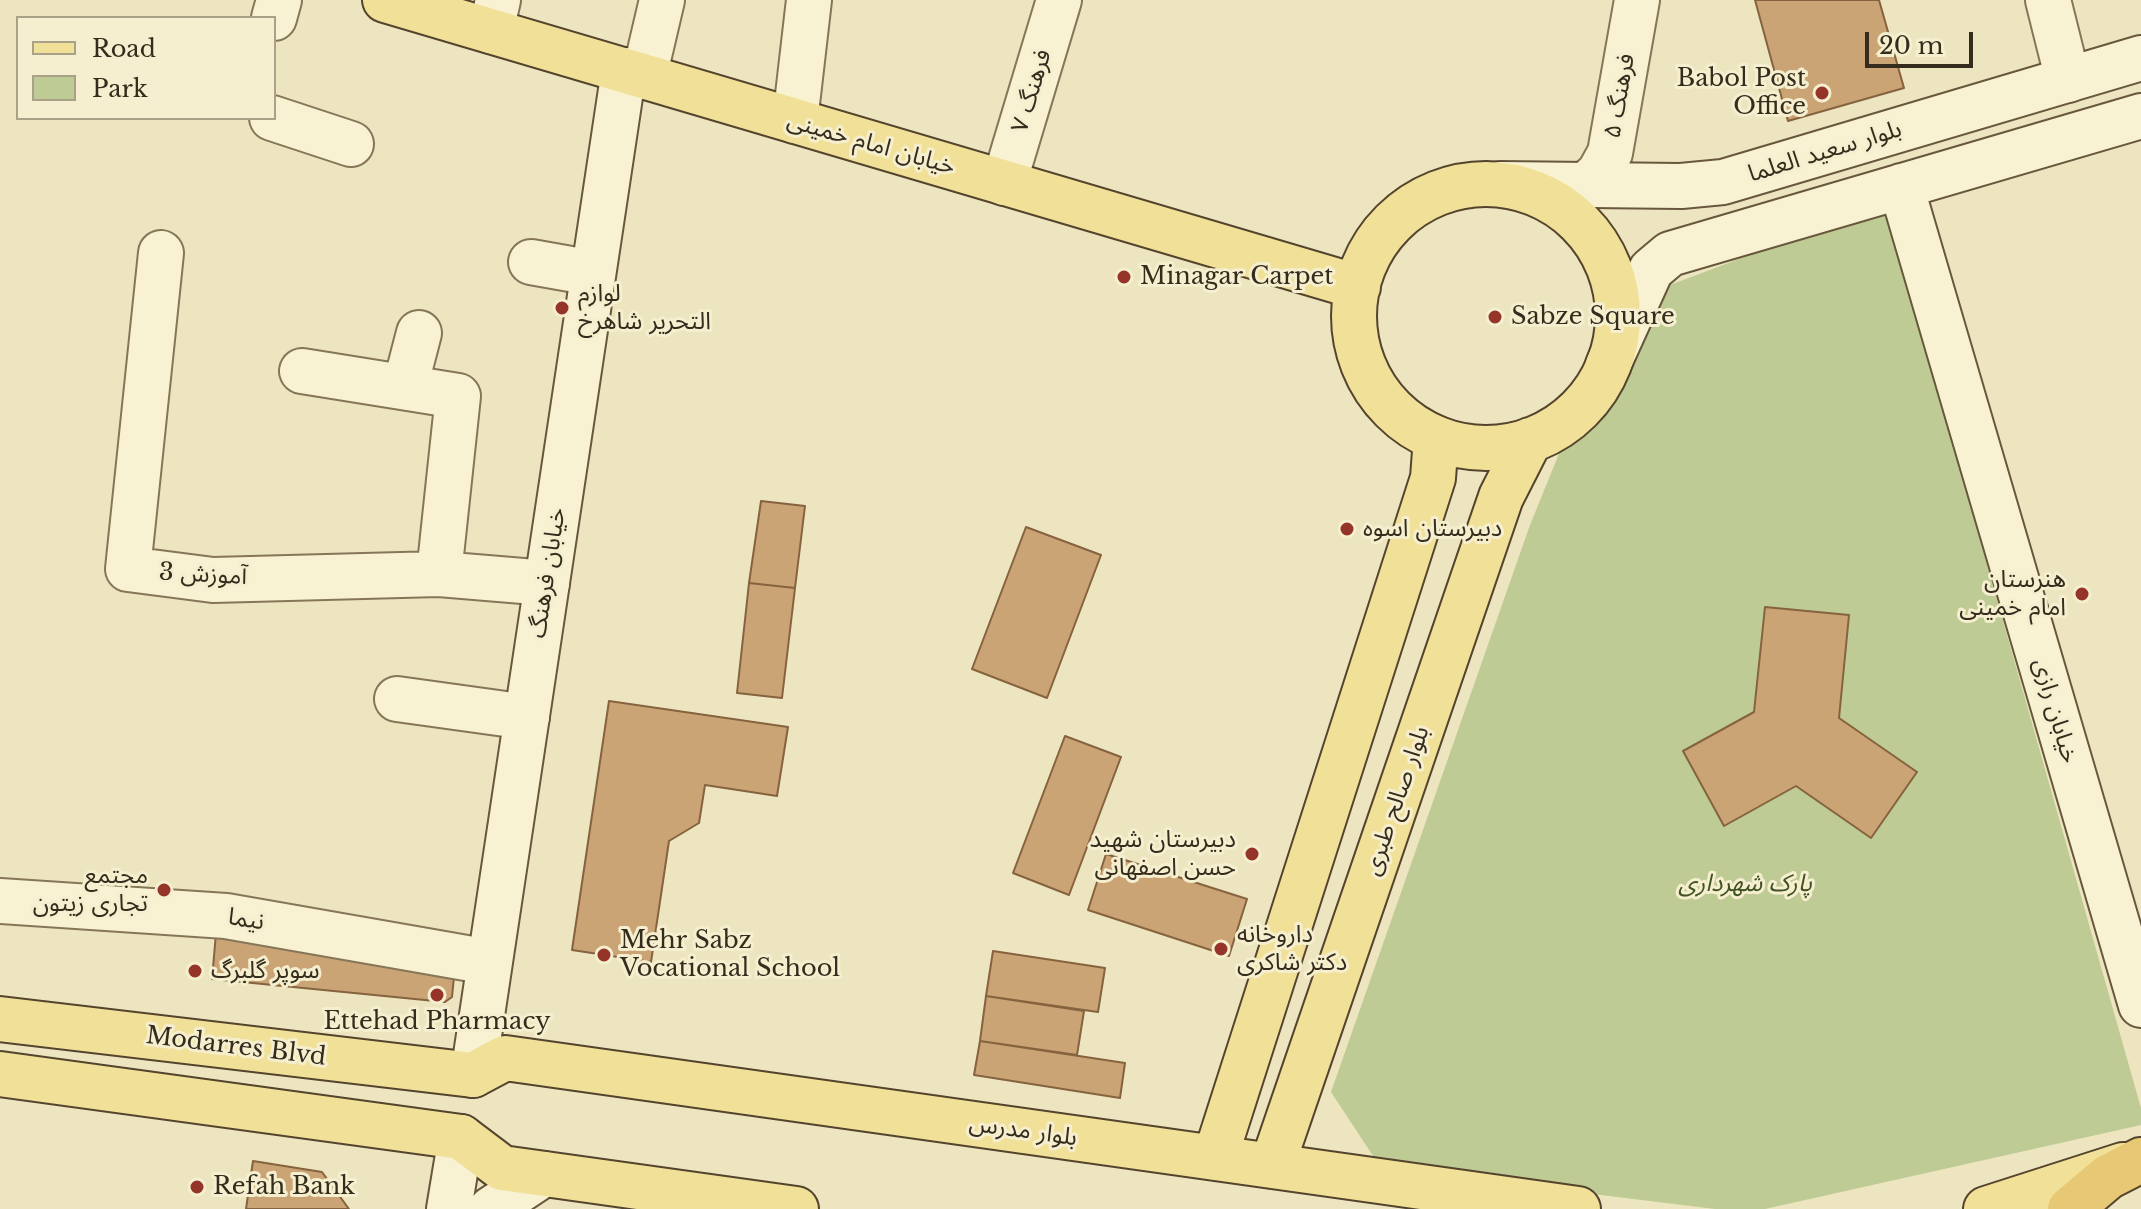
<!DOCTYPE html>
<html>
<head>
<meta charset="utf-8">
<style>
	body { margin:0 }
	#map { position:relative; width:2141px; height:1209px; overflow:hidden; background:#ede5c0; font-family:"Libre Baskerville",serif }
	canvas { display:block }
	.legend { position:absolute; left:16px; top:16px; width:260px; height:104px; box-sizing:border-box; background:#f5efcf; border:2px solid #a9a188; margin:0; padding:10px 14px; list-style:none; font-size:24px; color:#362c1d }
	.legend li { display:flex; align-items:center; gap:16px; height:40px }
	.legend b { width:40px; border:2px solid #a9a188 }
	.scale { position:absolute; left:1865px; top:32px; width:108px; height:36px; box-sizing:border-box; border:4px solid #362c1d; border-top:0; padding-left:10px; font-size:24px; line-height:28px; white-space:nowrap; color:#362c1d; -webkit-text-stroke:6px #f5efcf; paint-order:stroke }
</style>
</head>
<body>
<div id="map">
<canvas width="2141" height="1209"></canvas>
<ul class="legend">
<li><b style="height:10px;background:#f1e097"></b>Road</li>
<li><b style="height:22px;background:#becb94"></b>Park</li>
</ul>
<div class="scale">20 m</div>
</div>
<script>
const c = document.querySelector('canvas').getContext('2d');
c.lineJoin = 'round';
function fillPath(path, color) { c.fillStyle = color; c.fill(path, 'evenodd'); }
function stroke(path, color, width, dash) { c.strokeStyle = color; c.lineWidth = width; c.lineCap = dash ? 'butt' : 'round'; c.setLineDash(dash || []); c.stroke(path); }
function drawText(font, color, halo, rows, align = 'center') {
  c.font = font + ' "Libre Baskerville","Noto Sans Arabic",serif'; c.lineWidth = 6; c.setLineDash([]); c.textBaseline = 'middle'; c.strokeStyle = halo; c.fillStyle = color; for (const [text, x, y, turn = 0] of rows) {
    c.save(); c.translate(x, y); c.rotate((+turn || 0) * Math.PI / 180); c.textAlign = isNaN(turn) ? turn : align; if (halo) c.strokeText(text, 0, 0); c.fillText(text, 0, 0); c.restore();
  }
}
fillPath(new Path2D(`
	M1885,204L2141,1108V1125L1765,1209H1715L1381,1168L1331,1092L1530,525L1576,412L1616,338L1630,300Z`), '#becb94');
const building = new Path2D(`
	M1755,0H1879L1904,88L1788,121Z
	M761,501L805,506L795,588L749,583Z
	M1026,527L1101,555L1047,698L972,669Z
	M749,583L795,588L782,698L737,693Z
	M1765,607L1849,615L1839,718L1917,772L1871,838L1796,786L1724,826L1683,751L1754,712Z
	M609,701L788,727L777,796L705,785L699,823L669,841L651,962L572,950Z
	M1065,736L1121,757L1069,895L1013,873Z
	M1106,854L1247,899L1229,956L1088,910Z
	M217,922L457,946L452,997L445,1002L212,979Z
	M993,951L1105,968L1098,1012L986,996Z
	M986,996L1084,1011L1077,1055L980,1041Z
	M980,1041L1125,1063L1120,1098L974,1075Z
	M253,1161L322,1172L349,1209H246Z`);
fillPath(building, '#cba476');
stroke(building, '#85633e', 2);
const minor = new Path2D(`
	M2048,0L2068,80
	M274,18L279,0
	M491,31L498,0
	M644,77L662,0
	M272,118L351,144
	M795,121L809,0
	M1004,183L1059,0
	M1586,185L1599,173L1610,153L1637,0
	M161,253L128,569L213,580L439,574L547,583
	M531,262L593,273
	M302,371L458,396L439,574
	M405,387L419,333
	M397,699L527,717
	M0,901L226,916L489,962`);
const secondary = new Path2D(`
	M1500,184L1681,186L1723,182L2141,58
	M1901,186L2141,1005
	M1608,365L1651,270L1670,254L2141,116
	M473,1075L624,70
	M449,1209L461,1137
	M491,1209L544,1174`);
const primary = new Path2D(`
	M385,0L1358,287
	M1354 316a132 132 0 1 1 264 0a132 132 0 1 1-264 0Z
	M0,1019L473,1075L505,1058L1578,1209
	M0,1074L461,1137L502,1168L796,1209
	M1215,1158L1433,478L1436,438
	M1272,1166L1501,497L1530,440
	M1986,1209L2123,1165`);
const trunk = new Path2D(`
	M2070,1209L2108,1177L2141,1160`);
stroke(minor, '#867658', 48);
stroke(secondary, '#68573c', 48);
stroke(primary, '#54442d', 48);
stroke(trunk, '#54442d', 48);
stroke(minor, '#f8f2d3', 44);
stroke(secondary, '#f8f2d3', 44);
stroke(primary, '#f1e097', 44);
stroke(trunk, '#e7c874', 44);
for (const [x, y, r, color] of [
	[1822,93,8,"#953529"],
	[1124,277,8,"#953529"],
	[562,308,8,"#953529"],
	[1495,317,8,"#953529"],
	[1347,529,8,"#953529"],
	[2082,594,8,"#953529"],
	[1252,854,8,"#953529"],
	[164,890,8,"#953529"],
	[1221,949,8,"#953529"],
	[604,955,8,"#953529"],
	[195,971,8,"#953529"],
	[437,995,8,"#953529"],
	[197,1187,8,"#953529"]
]) { const dot = new Path2D(); dot.arc(x, y, r, 0, 2 * Math.PI); c.fillStyle = color; c.fill(dot); stroke(dot, '#f5efcf', 3); }
drawText('24px', '#362c1d', '#f5efcf', [
	["Babol Post",1806,79,"right"],
	["Office",1806,107,"right"],
	["Minagar Carpet",1140,277],
	["لوازم",578,294],
	["التحریر شاهرخ",578,322],
	["Sabze Square",1511,317],
	["دبیرستان اسوه",1363,529],
	["هنرستان",2066,580,"right"],
	["امام خمینی",2066,608,"right"],
	["دبیرستان شهید",1236,840,"right"],
	["حسن اصفهانی",1236,868,"right"],
	["مجتمع",148,876,"right"],
	["تجاری زیتون",148,904,"right"],
	["داروخانه",1237,935],
	["دکتر شاکری",1237,963],
	["Mehr Sabz",620,941],
	["Vocational School",620,969],
	["سوپر گلبرگ",211,971],
	["Ettehad Pharmacy",437,1022,"center"],
	["Refah Bank",213,1187]
], 'left');
drawText('24px', '#362c1d', '#f5efcf', [
	["فرهنگ ۷",1032,91,-73],
	["فرهنگ ۵",1620,96,-80],
	["خیابان امام خمینی",871,144,16],
	["بلوار سعید العلما",1825,152,-17],
	["خیابان فرهنگ",548,573,-81],
	["آموزش 3",203,575,3],
	["خیابان رازی",2055,711,74],
	["بلوار صالح طبری",1397,801,-71],
	["نیما",246,920,9],
	["Modarres Blvd",236,1047,7],
	["بلوار مدرس",1023,1131,8]
]);
drawText('italic 24px', '#405223', '#f5efcf', [
	["پارک شهرداری",1745,884]
]);
</script>
</body>
</html>
